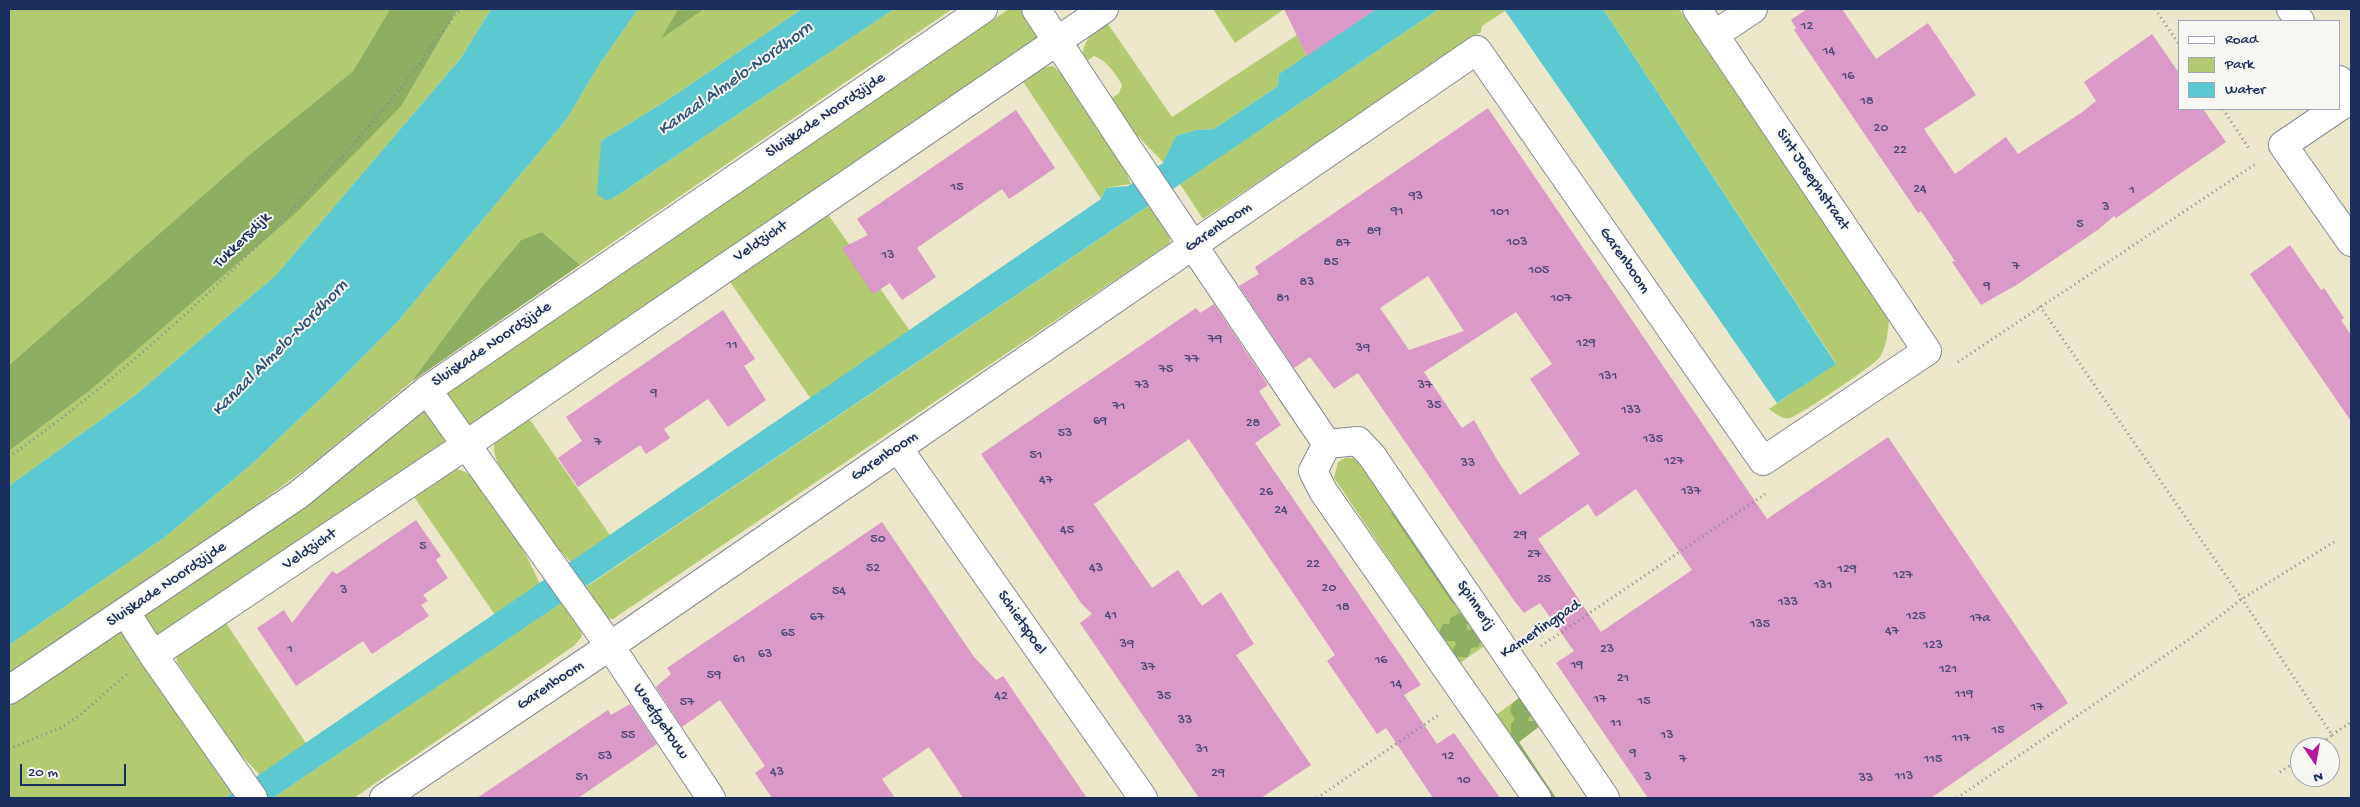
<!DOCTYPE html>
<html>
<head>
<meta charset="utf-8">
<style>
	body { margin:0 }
	#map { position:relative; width:2360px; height:807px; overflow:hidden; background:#ece6ca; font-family:"Gochi Hand",sans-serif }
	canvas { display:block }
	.frame { position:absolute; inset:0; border:10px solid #1b2f5e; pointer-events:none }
	.legend { position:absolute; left:2178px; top:20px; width:162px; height:90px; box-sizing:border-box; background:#f6f6f2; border:1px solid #9ea6b7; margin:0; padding:6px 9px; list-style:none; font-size:15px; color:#1b2f5e }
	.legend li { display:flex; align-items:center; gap:10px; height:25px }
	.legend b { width:25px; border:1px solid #9ea6b7 }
	.north { position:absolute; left:2290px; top:737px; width:50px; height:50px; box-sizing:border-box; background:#f6f6f2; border:1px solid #9ea6b7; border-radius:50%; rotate:168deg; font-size:14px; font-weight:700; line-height:20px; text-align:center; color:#1b2f5e }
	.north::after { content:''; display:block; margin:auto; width:18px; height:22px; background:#b5179e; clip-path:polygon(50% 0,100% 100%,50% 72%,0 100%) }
	.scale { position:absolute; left:20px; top:764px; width:106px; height:22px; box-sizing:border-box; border:2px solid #1b2f5e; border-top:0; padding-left:6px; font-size:15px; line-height:18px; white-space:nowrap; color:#1b2f5e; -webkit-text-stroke:4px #f6f6f2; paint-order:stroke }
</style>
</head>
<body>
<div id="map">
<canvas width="2360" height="807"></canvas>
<div class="frame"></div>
<ul class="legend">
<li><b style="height:6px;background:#fff"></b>Road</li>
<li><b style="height:14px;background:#b3cb70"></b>Park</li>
<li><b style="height:14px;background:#5cc9d0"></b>Water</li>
</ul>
<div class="north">N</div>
<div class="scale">20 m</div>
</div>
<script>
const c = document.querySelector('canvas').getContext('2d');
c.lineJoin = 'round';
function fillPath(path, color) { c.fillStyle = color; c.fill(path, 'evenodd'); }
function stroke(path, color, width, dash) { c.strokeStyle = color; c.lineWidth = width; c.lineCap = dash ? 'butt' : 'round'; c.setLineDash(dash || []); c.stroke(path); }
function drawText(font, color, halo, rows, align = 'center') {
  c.font = font + ' "Gochi Hand",sans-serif'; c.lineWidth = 4; c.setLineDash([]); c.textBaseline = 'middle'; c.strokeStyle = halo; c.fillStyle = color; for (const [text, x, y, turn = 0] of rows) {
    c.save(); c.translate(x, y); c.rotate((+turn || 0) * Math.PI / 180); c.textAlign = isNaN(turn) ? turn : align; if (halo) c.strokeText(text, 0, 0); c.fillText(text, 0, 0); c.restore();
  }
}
fillPath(new Path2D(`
	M9,9H390L353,71L248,156L9,365Z
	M458,9H491L461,58L276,275L138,393L9,486V451L88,392L402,105Z
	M638,9H678L662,38L704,9H802L666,101L601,141L612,199L894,9H952L580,265L542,232L521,240L481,288L411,382L316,461L204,544L9,676V645L165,537L253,463L341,379L399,320L566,120L599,65Z
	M1009,9H1024L1047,37L148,654L234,792L225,798H9V707L199,579L305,503L446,389Z
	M1213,9H1282L1283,10L1235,43Z
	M1439,9H1504L1505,11L1482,26L1481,32L1203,219L1180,184Z
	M1603,9H1679L1889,319C1888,332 1887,345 1880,357C1876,364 1800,415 1790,418C1782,420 1775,413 1769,409L1836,363Z
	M1108,24L1172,117L1297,35L1307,56L1279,74L1278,86L1214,129L1196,130L1176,136L1164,163L1124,122L1109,100L1119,93L1122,85C1116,74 1107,61 1094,56L1086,62L1082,56C1085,39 1092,31 1108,24Z
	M1053,66L1064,76L1116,147L1131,184L1106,188L1101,199L1022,80L1035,69Z
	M1151,204L1169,229L1170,243L613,619L606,618L583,589Z
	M827,213L910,331L811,399L728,279Z
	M526,414L610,535L571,562C551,542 493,474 494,447C494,433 516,422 526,414Z
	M1345,458H1355L1364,463L1487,644L1460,663L1334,478L1338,462Z
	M456,469L466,472L478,480L526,555L540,584L495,615L410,491L444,472Z
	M565,600L580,625L582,636L575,645L354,798H273Z
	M224,620L306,743L260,775L235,749L177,662L176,652Z
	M1520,697L1537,721L1511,737L1496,715Z`), '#b3cb70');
fillPath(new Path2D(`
	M390,9H458L402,105L297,212L88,392L9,451V365L248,156L353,71Z
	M678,9H704L661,39Z
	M542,232L580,265L411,382L481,288L521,240Z
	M1396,509L1458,600L1453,604L1391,513Z
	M1460,613L1468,624L1466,630L1473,629L1479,631C1481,637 1482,641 1478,647L1471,648L1468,657H1456L1452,651L1456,644L1455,641H1447L1439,633L1443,624H1450V618Z
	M1520,697L1532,713L1527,721H1537L1540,726L1519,742L1556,798H1550L1511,737V724L1515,719L1510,711L1512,704Z`), '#8eaf62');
fillPath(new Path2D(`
	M491,9H638L599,65L566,120L399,320L341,379L253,463L165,537L9,645V486L138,393L276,275L461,58Z
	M802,9H894L612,199L605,200L597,194L601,141L666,101Z
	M1376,9H1439L273,798H225L1101,199L1106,188L1128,186L1163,163L1176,136L1196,130L1214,129L1278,86L1279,74Z
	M1504,9H1603L1836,364L1777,403Z`), '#5cc9d0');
fillPath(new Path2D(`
	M1284,9H1376L1307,56Z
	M1807,9H1842L1876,59L1928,23L1976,95L1924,129L1955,174L2006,137L2018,154L2081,113L2096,101L2084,82L2152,34L2179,73V109H2203L2226,142L2116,218L2114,216L2099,229L2018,284L1981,305L1952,262L1955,261L1921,211L1918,213L1794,30L1796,28L1791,20Z
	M1488,108L1767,519L1888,437L2068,703L1931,798H1648L1556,663L1574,651L1540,603L1524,613L1515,602L1358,373L1334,389L1310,357L1294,368L1239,286L1259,274L1255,267ZM1428,276L1464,331L1409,350L1380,308ZM1516,312L1552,364L1530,379L1580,454L1520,495L1496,458L1474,420L1462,428L1424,372ZM1636,489L1692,570L1601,632L1538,539L1588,504L1596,517Z
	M1016,110L1055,168L1009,199L1002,189L917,248L936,277L902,300L890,283L873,294L842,248L868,235L857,219Z
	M2290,245L2321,290L2324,288L2344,318L2341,320L2351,335V421L2250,274Z
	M1214,304L1268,385L1259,391L1281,425L1255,443L1421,685L1404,695L1437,744L1454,733L1500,798H1433L1386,728L1377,734L1327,661L1335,655L1189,439L1094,504L1152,588L1178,570L1202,606L1221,592L1254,644L1236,655L1311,765L1261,798H1199L1080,623L1092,614L1081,603L981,454L1196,308L1200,313Z
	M723,310L755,359L744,366L766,400L728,427L708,399L664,429L670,438L646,454L640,445L578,487L558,458L582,441L566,417Z
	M416,520L441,556L436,560L448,578L423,595L428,601L421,605L429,616L372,654L363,641L296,686L257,628L284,610L292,623L332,571L337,574Z
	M882,522L974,657L996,680L1003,676L1087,798H963L929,747L882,779L895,798H772L755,773L765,766L720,700L682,727L656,687L671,674L667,668Z
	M630,704L657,744L578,798H477L608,710L611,715Z`), '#db99c7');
const street = new Path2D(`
	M1036,9L1126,146L1327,444
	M2291,9L2300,21
	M1714,35L1753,9
	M2339,80L2351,99L2339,107
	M2336,109L2283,145L2351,242
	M427,390L610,646L711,798
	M1327,444L1358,441L1372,456L1605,798
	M1327,444L1313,471L1323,491L1537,798
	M898,448L1143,798
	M126,613L153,655
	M9,690L298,495L427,390L983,9
	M253,798L153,655L466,445L1104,9
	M384,798L610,646L1477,50L1763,461L1927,351L1697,9`);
stroke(street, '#848a94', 30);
stroke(new Path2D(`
	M2155,9L2179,44
	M2223,109L2250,150
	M2040,306L2242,599L2332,735L2317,747
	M1958,362L2257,163
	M9,457C147,359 272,239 382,111C410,79 434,43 460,9
	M1541,646L1765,494
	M2332,735L2351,722
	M9,749L60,728L79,716L127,674
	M2280,772L2300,759
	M1317,798L1440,714
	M1957,798L2191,638L2242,599L2334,542`), '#848a94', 3, [1, 4]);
stroke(street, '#fff', 28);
drawText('14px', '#4b4a78', null, [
	["12",1807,27],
	["14",1829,52],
	["16",1848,77],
	["18",1867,102],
	["20",1881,129],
	["22",1900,151],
	["15",957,188],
	["24",1920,190],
	["1",2132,191],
	["93",1416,197],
	["3",2106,208],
	["91",1397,212],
	["101",1500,213],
	["5",2080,225],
	["89",1374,232],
	["103",1517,243],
	["87",1343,244],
	["13",888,256],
	["85",1331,263],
	["7",2016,267],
	["105",1539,271],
	["83",1307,283],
	["9",1987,287],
	["81",1283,299],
	["107",1561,299],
	["79",1215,340],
	["129",1586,344],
	["11",732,346],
	["39",1363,349],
	["77",1192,360],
	["75",1166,370],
	["131",1608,377],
	["73",1142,386],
	["37",1425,386],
	["9",654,394],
	["35",1434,406],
	["71",1119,407],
	["133",1631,411],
	["69",1100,422],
	["28",1253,424],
	["53",1065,434],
	["135",1653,440],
	["7",598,443],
	["51",1036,456],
	["127",1674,462],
	["33",1468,464],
	["47",1046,481],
	["137",1691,492],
	["26",1266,493],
	["24",1281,511],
	["45",1067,531],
	["29",1520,536],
	["50",878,540],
	["5",423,547],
	["27",1534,555],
	["22",1313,565],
	["52",873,569],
	["43",1096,569],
	["129",1847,570],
	["127",1903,576],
	["25",1544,580],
	["131",1823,586],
	["20",1329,589],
	["3",344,591],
	["54",839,592],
	["133",1788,603],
	["18",1343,608],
	["41",1111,616],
	["125",1916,617],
	["67",817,618],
	["17a",1980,619],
	["135",1760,625],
	["47",1892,632],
	["65",788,634],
	["39",1127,645],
	["123",1933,646],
	["1",290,650],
	["23",1607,650],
	["63",765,655],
	["61",739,660],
	["16",1381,661],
	["19",1577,666],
	["37",1148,668],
	["121",1948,670],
	["59",714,676],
	["21",1623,679],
	["14",1396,685],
	["119",1964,695],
	["42",1001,697],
	["35",1164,697],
	["17",1600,700],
	["15",1644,702],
	["57",687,703],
	["17",2037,708],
	["33",1185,721],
	["11",1616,724],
	["15",1998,731],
	["55",628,736],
	["13",1667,736],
	["117",1961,739],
	["31",1202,750],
	["9",1633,754],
	["53",605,757],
	["12",1448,757],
	["7",1683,760],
	["115",1933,760],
	["43",777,773],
	["29",1218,774],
	["113",1904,777],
	["51",582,778],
	["3",1648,778],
	["33",1866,779],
	["10",1464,781]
]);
drawText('16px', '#1b2f5e', '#f6f6f2', [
	["Sluiskade Noordzijde",826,116,-34],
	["Sint Josephstraat",1812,180,56],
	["Garenboom",1219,228,-34],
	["Tukkersdijk",243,241,-44],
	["Veldzicht",761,242,-34],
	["Garenboom",1624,261,55],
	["Sluiskade Noordzijde",492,345,-34],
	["Garenboom",885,457,-34],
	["Veldzicht",310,550,-34],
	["Sluiskade Noordzijde",167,585,-34],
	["Spinnerij",1475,606,56],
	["Schietspoel",1021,623,55],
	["Kamerlingpad",1541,630,-34],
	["Garenboom",551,686,-34],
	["Weefgetouw",660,722,56]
]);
drawText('italic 18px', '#2b567a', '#f6f6f2', [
	["Kanaal Almelo-Nordhorn",736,80,-35],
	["Kanaal Almelo-Nordhorn",281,349,-45]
]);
</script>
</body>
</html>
